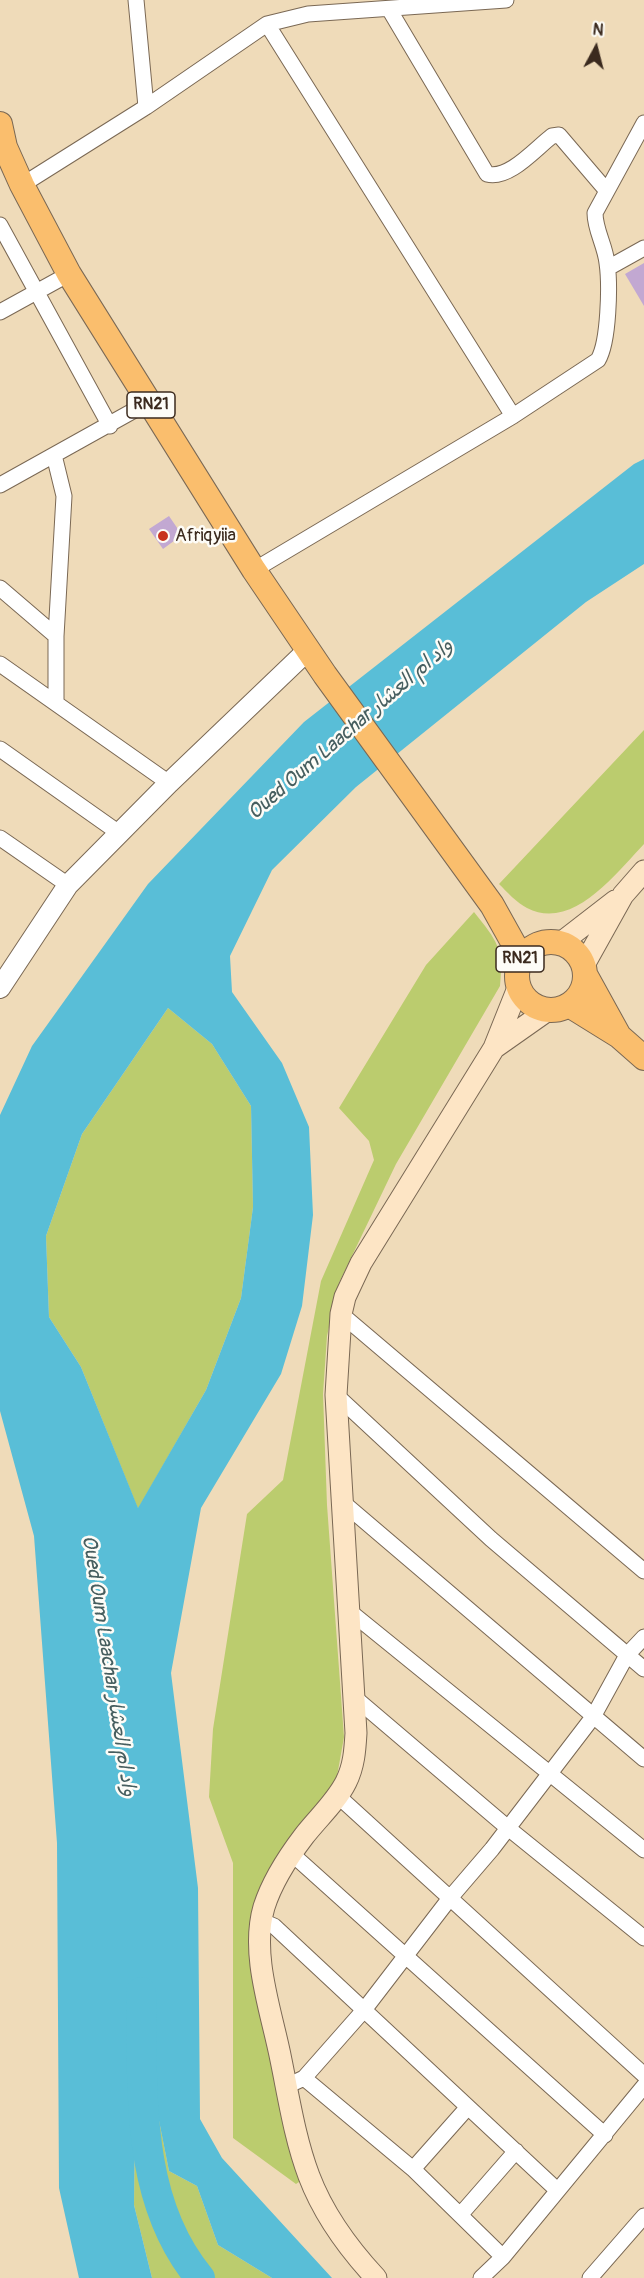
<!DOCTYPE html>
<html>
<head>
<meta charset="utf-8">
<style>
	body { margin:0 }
	#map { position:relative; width:644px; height:2278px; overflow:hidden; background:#efdbb9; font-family:Pangolin,sans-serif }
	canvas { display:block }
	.north { position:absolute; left:566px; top:18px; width:60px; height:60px; -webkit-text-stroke:4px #fdfcf7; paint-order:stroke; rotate:7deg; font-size:16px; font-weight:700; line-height:24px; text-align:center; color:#3b2a1e }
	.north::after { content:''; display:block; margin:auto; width:21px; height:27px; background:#3b2a1e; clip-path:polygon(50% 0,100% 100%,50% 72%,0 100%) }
</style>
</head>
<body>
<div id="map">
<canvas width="644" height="2278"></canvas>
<div class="north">N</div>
</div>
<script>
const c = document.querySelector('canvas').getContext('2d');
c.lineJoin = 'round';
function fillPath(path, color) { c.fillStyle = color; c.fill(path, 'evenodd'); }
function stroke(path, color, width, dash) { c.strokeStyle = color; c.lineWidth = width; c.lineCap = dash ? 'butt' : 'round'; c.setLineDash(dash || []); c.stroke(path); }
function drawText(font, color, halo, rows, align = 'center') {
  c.font = font + ' Pangolin,"Playpen Sans Arabic",sans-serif'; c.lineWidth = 5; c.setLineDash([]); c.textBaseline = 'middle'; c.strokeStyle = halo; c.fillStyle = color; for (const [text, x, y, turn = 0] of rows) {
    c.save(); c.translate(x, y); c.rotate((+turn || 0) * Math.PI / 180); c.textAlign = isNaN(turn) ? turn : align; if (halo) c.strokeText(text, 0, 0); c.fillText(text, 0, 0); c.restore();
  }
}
fillPath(new Path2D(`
	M644,730V844C617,872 573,932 527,908C517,903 507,892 499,884Z
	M474,912C497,941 504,948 500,986L396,1164L339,1283L327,1336L323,1394L327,1505L344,1737L336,1782L256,1906L302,2180L296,2184L233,2138V1863L209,1797L213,1729L247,1514L283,1480L321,1281L374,1160L369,1141L339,1108L426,965Z
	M168,1008L212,1044L251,1106L253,1207L241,1298L206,1390L138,1509L81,1367L49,1317L46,1236L82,1134Z
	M142,2033L169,2171L197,2186L218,2245L272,2278H152L134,2205L135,2118Z`), '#bbcc6e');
fillPath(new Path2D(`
	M644,459V564L586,602L356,787L272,870L230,956L232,992L282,1063L309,1127L313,1215L302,1306L281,1374L201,1508L171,1673L198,1888L200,2119L222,2158L332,2278H272L218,2245L197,2186L169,2171L142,2035L135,2118L134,2205L152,2278H79L59,2188L57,1843L34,1536L0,1411V1115L32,1046L148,884L304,722L634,464ZM168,1008L212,1044L251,1106L253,1207L241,1298L206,1390L138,1508L81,1367L49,1317L46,1236L82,1134Z`), '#59bed7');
stroke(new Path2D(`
	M141,1992C143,2088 134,2199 200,2278`), '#59bed7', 30);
fillPath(new Path2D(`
	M644,263V306L625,274Z
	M169,516L182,535L163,549L149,529Z`), '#c2a8d2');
const minor = new Path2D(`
	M136,0L146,107
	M389,9L487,174C509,180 535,149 552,136L559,135L606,190
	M267,24L513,416
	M22,185L146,107L267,24L308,14L506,0
	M0,225L110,426
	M608,268L644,248
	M0,312L69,274
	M54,455L64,496L56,636
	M0,485L149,402
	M254,570L513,416L598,360C609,342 610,284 607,263C605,245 595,230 595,213L644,123
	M0,588L56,636V703
	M0,664L169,783
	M0,749L119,833
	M0,838L68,885
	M341,1314L644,1571
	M336,1395L491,1539L644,1669
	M340,1500L644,1759
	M348,1610L644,1850
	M354,1697L508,1828L644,1938
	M338,1796L644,2075
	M292,1854L605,2135
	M262,1921L274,1926L557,2190
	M304,2078L413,2169L503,2257
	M287,2086L304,2078L364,2010L450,1898L492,1849L593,1717L627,1655L644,1637
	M413,2169L468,2107
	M461,2214L516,2151
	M481,2278L503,2257L644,2086
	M590,2278L644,2216`);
const tertiary = new Path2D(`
	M0,988L68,885L169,783L308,650`);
const secondary = new Path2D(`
	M562,942L615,901
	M584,965L623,895L644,871
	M494,1048L548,1010
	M376,2278C349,2249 323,2213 309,2176C295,2139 289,2099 281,2060C272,2013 250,1955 264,1907C272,1882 288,1857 304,1836C318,1818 336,1802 346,1782C354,1766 355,1750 356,1733L336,1395L341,1314L345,1297L361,1263L494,1048L518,988`);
const primary = new Path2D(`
	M0,124L5,147L22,185L69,274L254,570L325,675L492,905L521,957
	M517 976a34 34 0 1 1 68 0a34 34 0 1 1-68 0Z
	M586,976L618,1034
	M569,1005L619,1036L644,1058`);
stroke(minor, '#7a6854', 17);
stroke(tertiary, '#7a6854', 22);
stroke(secondary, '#7a6854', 23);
stroke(primary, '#7a6854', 26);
stroke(minor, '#fff', 15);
stroke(tertiary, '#fff', 20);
stroke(secondary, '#fde5c5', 21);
stroke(primary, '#fabe6d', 24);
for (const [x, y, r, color] of [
	[163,536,6,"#c8321e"]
]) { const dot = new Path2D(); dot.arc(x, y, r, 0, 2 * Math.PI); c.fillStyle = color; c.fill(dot); stroke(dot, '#fdfcf7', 2); }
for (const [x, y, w] of [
	[151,405,48],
	[520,959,48]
]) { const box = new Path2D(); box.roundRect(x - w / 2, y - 13, w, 26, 4.5); c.fillStyle = '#fdfcf7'; c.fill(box); stroke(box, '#3b2a1e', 1.5); }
drawText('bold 16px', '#3b2a1e', null, [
	["RN21",151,405],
	["RN21",520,959]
]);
drawText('18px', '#3b2a1e', '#fdfcf7', [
	["Afriqyiia",175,536]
], 'left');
drawText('italic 20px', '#465e5f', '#fdfcf7', [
	["Oued Oum Laachar واد ام العشار",351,730,-41],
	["Oued Oum Laachar واد ام العشار",108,1666,81]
]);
</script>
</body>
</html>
